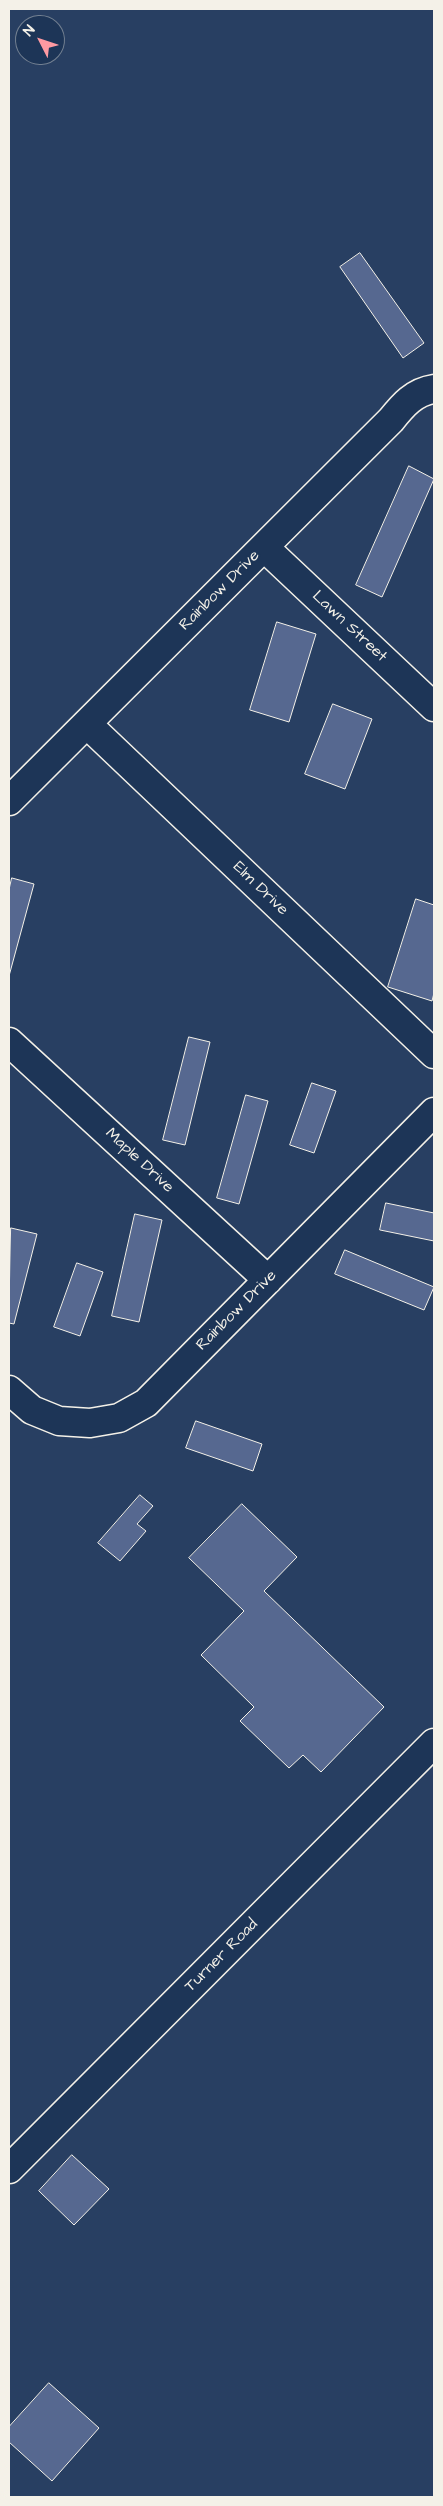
<!DOCTYPE html>
<html>
<head>
<meta charset="utf-8">
<style>
	body { margin:0 }
	#map { position:relative; width:443px; height:2506px; overflow:hidden; background:#283f62; font-family:"Architects Daughter",sans-serif }
	canvas { display:block }
	.frame { position:absolute; inset:0; border:10px solid #f4f1e8; pointer-events:none }
	.north { position:absolute; left:15px; top:15px; width:50px; height:50px; box-sizing:border-box; background:#1d3557; border:1px solid #738091; border-radius:50%; rotate:311deg; font-size:14px; font-weight:700; line-height:20px; text-align:center; color:#f4f1e8 }
	.north::after { content:''; display:block; margin:auto; width:18px; height:22px; background:#ff9aa2; clip-path:polygon(50% 0,100% 100%,50% 72%,0 100%) }
</style>
</head>
<body>
<div id="map">
<canvas width="443" height="2506"></canvas>
<div class="frame"></div>
<div class="north">N</div>
</div>
<script>
const c = document.querySelector('canvas').getContext('2d');
c.lineJoin = 'round';
function fillPath(path, color) { c.fillStyle = color; c.fill(path, 'evenodd'); }
function stroke(path, color, width, dash) { c.strokeStyle = color; c.lineWidth = width; c.lineCap = dash ? 'butt' : 'round'; c.setLineDash(dash || []); c.stroke(path); }
function drawText(font, color, halo, rows, align = 'center') {
  c.font = font + ' "Architects Daughter",sans-serif'; c.lineWidth = 4; c.setLineDash([]); c.textBaseline = 'middle'; c.strokeStyle = halo; c.fillStyle = color; for (const [text, x, y, turn = 0] of rows) {
    c.save(); c.translate(x, y); c.rotate((+turn || 0) * Math.PI / 180); c.textAlign = isNaN(turn) ? turn : align; if (halo) c.strokeText(text, 0, 0); c.fillText(text, 0, 0); c.restore();
  }
}
const building = new Path2D(`
	M360,253L424,343L403,358L340,267Z
	M409,466L434,479L382,597L356,585Z
	M277,622L316,634L289,722L250,710Z
	M333,704L372,719L345,789L305,774Z
	M12,878L34,884L9,976V890Z
	M416,899L434,905V993L432,1001L388,987Z
	M189,1037L210,1042L185,1145L163,1140Z
	M312,1083L336,1091L314,1153L290,1145Z
	M246,1095L268,1101L239,1204L217,1198Z
	M386,1203L434,1213V1241L380,1230Z
	M135,1214L162,1220L139,1322L112,1316Z
	M11,1228L37,1234L14,1324L9,1323Z
	M345,1250L434,1287L424,1310L335,1274Z
	M77,1263L103,1272L80,1336L54,1327Z
	M196,1421L262,1444L253,1471L186,1448Z
	M140,1495L153,1506L137,1524L146,1531L120,1561L98,1543Z
	M242,1504L297,1557L264,1591L384,1707L321,1772L303,1755L289,1768L240,1721L254,1707L201,1655L244,1611L189,1558Z
	M72,2155L109,2189L74,2225L39,2191Z
	M49,2383L99,2428L52,2481L9,2442V2427Z`);
fillPath(building, '#566890');
stroke(building, '#f4f1e8', 1);
const minor = new Path2D(`
	M264,547L434,707
	M87,724L434,1054
	M9,801L391,420C403,405 414,392 434,389
	M9,1042L268,1280
	M9,1390L32,1410L59,1421L90,1423L119,1418L146,1403L434,1112
	M9,2169L434,1743`);
stroke(minor, '#f4f1e8', 31);
stroke(minor, '#1d3557', 28);
drawText('16px', '#f4f1e8', '#1d3557', [
	["Rainbow Drive",220,591,-45],
	["Lawn Street",349,627,43],
	["Elm Drive",260,889,44],
	["Maple Drive",139,1161,43],
	["Rainbow Drive",237,1311,-45],
	["Turner Road",222,1956,-45]
]);
</script>
</body>
</html>
